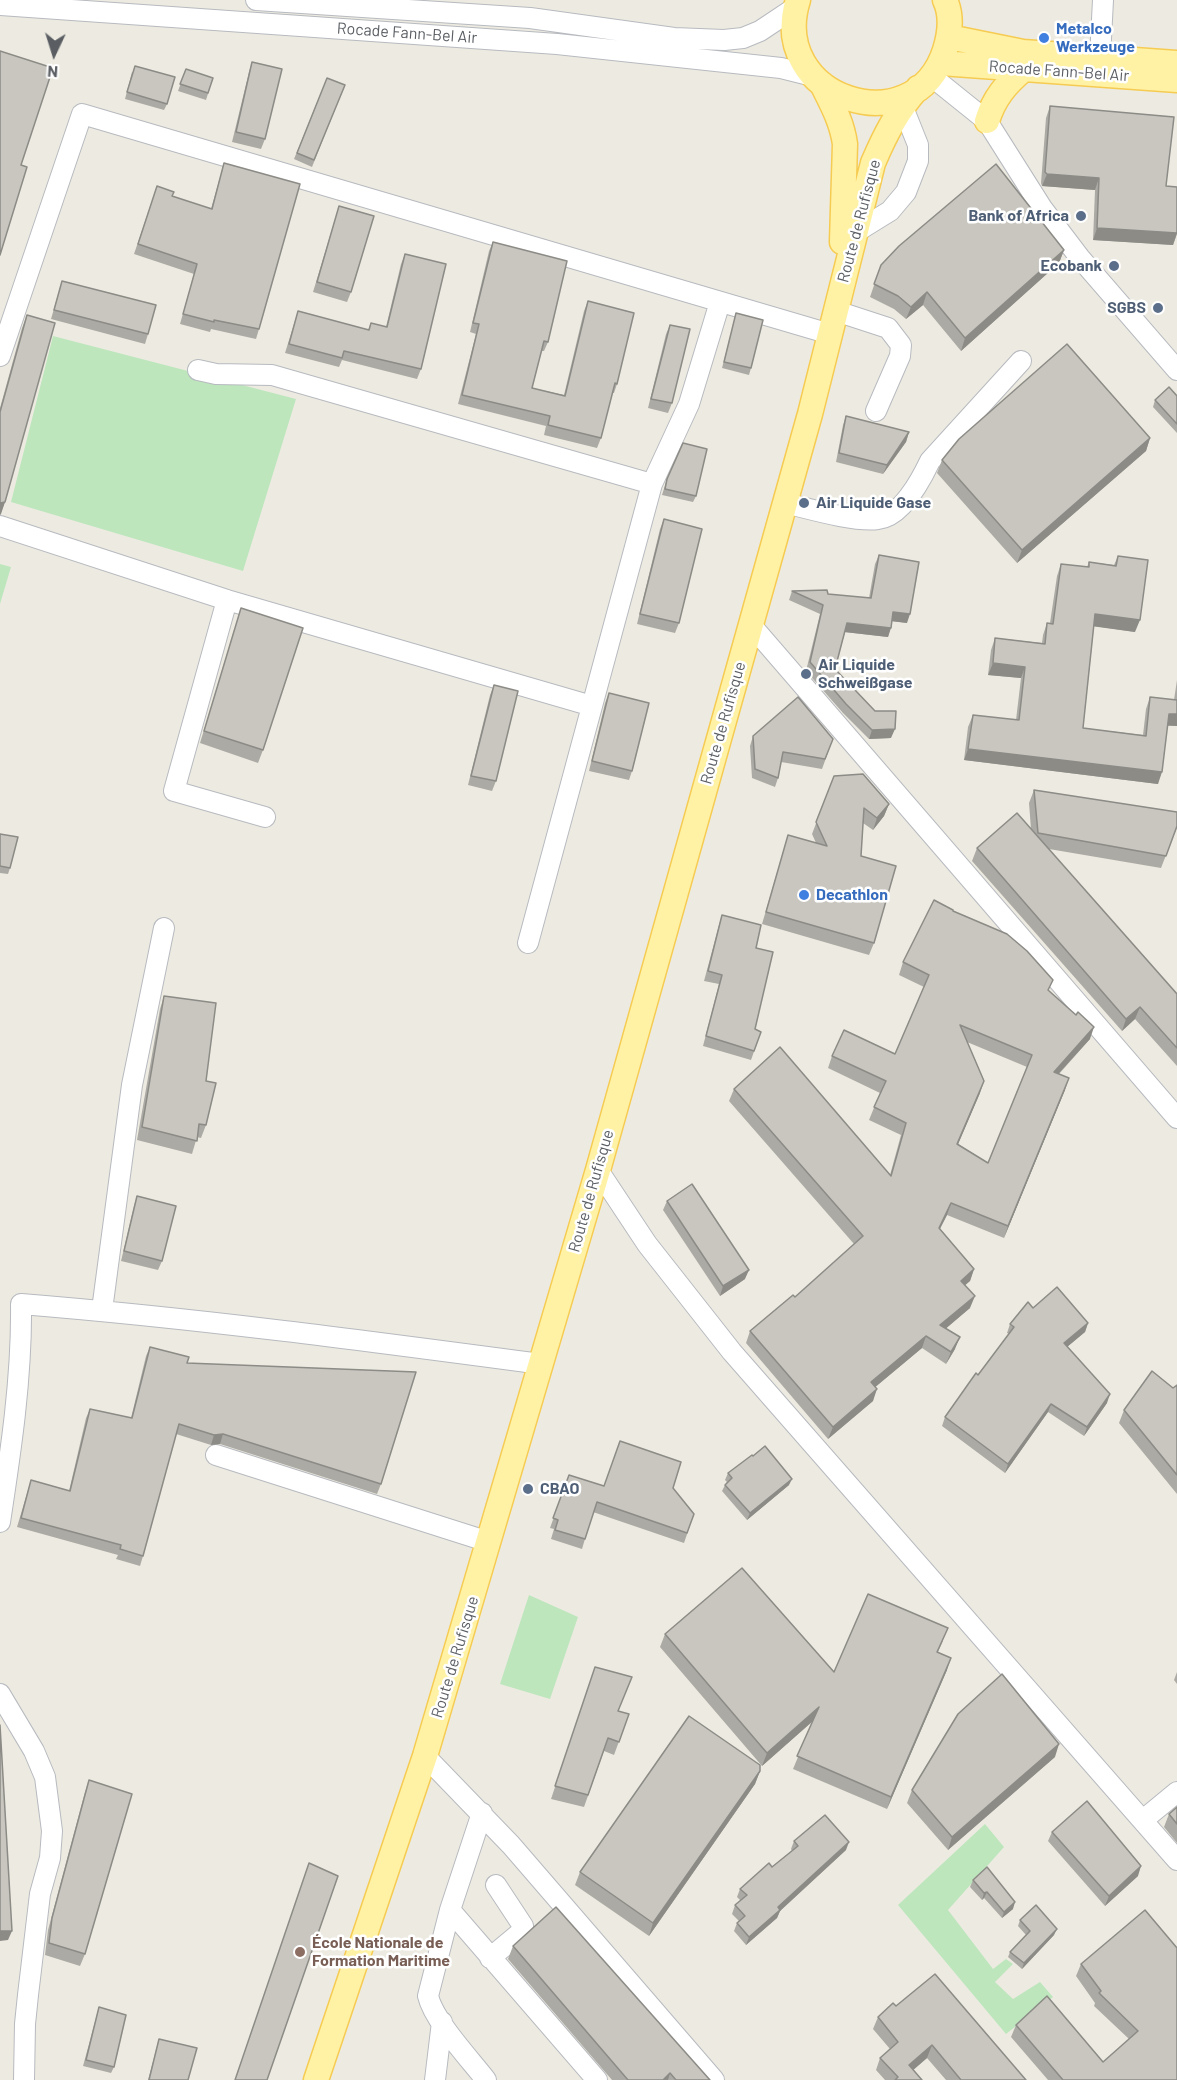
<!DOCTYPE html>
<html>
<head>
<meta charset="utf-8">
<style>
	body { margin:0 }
	#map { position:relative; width:1177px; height:2080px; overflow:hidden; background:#edebe1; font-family:Barlow,sans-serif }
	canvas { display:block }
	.north { position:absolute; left:24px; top:24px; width:60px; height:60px; -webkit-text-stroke:4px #fff; paint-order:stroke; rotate:184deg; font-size:16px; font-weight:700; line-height:24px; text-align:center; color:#5a5e63 }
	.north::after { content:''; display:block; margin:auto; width:21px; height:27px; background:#5a5e63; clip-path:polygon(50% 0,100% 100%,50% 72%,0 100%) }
</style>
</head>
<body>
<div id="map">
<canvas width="1177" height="2080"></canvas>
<div class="north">N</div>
</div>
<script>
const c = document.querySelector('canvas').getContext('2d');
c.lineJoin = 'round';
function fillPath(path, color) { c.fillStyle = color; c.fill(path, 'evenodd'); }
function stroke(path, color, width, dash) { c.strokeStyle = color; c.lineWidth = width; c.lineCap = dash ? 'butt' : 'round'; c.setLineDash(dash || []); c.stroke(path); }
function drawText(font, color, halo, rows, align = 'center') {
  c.font = font + ' Barlow,sans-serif'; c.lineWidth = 5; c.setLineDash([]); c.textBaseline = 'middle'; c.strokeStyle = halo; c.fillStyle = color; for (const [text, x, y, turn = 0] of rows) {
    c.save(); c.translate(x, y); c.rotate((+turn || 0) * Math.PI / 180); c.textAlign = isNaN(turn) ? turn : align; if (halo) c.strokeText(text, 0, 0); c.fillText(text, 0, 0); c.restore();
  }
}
fillPath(new Path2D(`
	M53,336L296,399L243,571L11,502Z
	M0,564L11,567L0,604Z
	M529,1595L578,1617L550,1699L500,1684Z
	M985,1824L1004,1847L948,1910L993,1969L1006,1959L1013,1964L995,1982L1013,1999L1040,1982L1053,1997L1006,2034L898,1905Z`), '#bde6bd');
const minor = new Path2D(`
	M256,0L530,18L674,38L724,40L743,38L760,31L796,7
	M0,5L557,44L781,68L813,76
	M1100,58L1103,0
	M931,76L987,121L1042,208L1080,258L1177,370
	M856,232L890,211L906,192L918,161V145L902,105
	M836,311L888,328L901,345L900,356L876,411
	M0,356L82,114L830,334
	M198,370L216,374L272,375L652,484
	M785,503C810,509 854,522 878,519C901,517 921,480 930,461L1021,361
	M0,526L227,600L592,706
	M227,600L174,791L265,817
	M751,625L1177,1118
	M528,943L652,484L689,404L720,302
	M598,1170L647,1244L732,1352L1177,1860
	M102,1310L132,1085L164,928
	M216,1455L489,1542
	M0,1522C11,1450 22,1377 21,1304C195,1318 368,1341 541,1364
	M0,1694L34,1751L45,1777L52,1831L50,1858L40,1894L28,1995L25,2024L24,2080
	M425,1756L511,1845L714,2080
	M482,1813L450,1910L428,1996C434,2021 469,2058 486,2080
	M1143,1820L1177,1792
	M450,1910L597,2080
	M490,1958L520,1933L523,1926L496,1885
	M435,2080L442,2022`);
const major = new Path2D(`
	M798,0C767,98 914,147 945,50C950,34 952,15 945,0
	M949,37L1023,52L1177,63
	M941,63L1177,80
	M822,84C832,104 842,122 845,144L842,242
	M987,121C994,98 1006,84 1024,69
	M316,2080L425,1756L598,1170L810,414L873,163C885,135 897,111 918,88`);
stroke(minor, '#b7babf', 22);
stroke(major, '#f6cb52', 27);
stroke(minor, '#fff', 20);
stroke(major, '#fff2a5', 24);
fillPath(new Path2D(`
	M252,62L265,139L261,149L232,142L249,72Z
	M186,69L213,78L206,100L178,91Z
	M132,72L167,104L164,110L125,99Z
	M327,78L345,85L312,167L294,159Z
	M1050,106L1166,186L1177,187V234L1173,245L1093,240L1095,190L1042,186L1041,183L1046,118Z
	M224,163L259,329L256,339L211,329L210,332L180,324L194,274L134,254L157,186L172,196L211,209Z
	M339,206L351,292L347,302L313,292Z
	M493,242L548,342L544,351H541L532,388L564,395L584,311L588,301L617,384L614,393H612L601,438L597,448L544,435L546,426L458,404L476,334L470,332L489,251Z
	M1064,250L1059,263L961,351L923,305L906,319L894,309L870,297L881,265Z
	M405,254L421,369L417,379L342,360L339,367L285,353L298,311L368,330L371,323L386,327L401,264Z
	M62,281L148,334L145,344L51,319Z
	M736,313L751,368L749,375L722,368Z
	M27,315L5,502L0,515V408L22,328Z
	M670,325L672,403L668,413L648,408L666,334Z
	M1177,396V433L1153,407L1155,400Z
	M846,416L909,432L906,442L883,474L836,462L843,425Z
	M1150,438L1146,451L1017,563L937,473L942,460Z
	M667,479L696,496L693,502L662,495Z
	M664,519L679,623L675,633L637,624L660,529Z
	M879,555L907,623L892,621L888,637L845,632L835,669L891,738L869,739L843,713L806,671L820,614L789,600L792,591L869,598L875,564Z
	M1118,556L1135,632L1094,626L1083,728L1143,735L1146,709L1150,697L1174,700L1177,680V726H1167L1158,784L964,760L968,727L973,715L1016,720L1021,678L988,675L991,650L995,638L1042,643L1043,635L1047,623H1050L1057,576L1061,564L1087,567L1089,562L1114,565Z
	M241,608L263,750L258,763L200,743Z
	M494,685L496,781L492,791L468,785L490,695Z
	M609,693L632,771L629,780L589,771L605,703Z
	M753,736L833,739L822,769L781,762L778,778L775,787L752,778L750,746Z
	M834,776L889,804L884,816L873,830L863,823L861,856L874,943L869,955L762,924L788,835L816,843L812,834Z
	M1034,790L1177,827L1161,868L1049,849L1177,994V1066L1135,1019L1122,1031L972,861L977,848L1031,829L1029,803Z
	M0,834L10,868L8,874L0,873Z
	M953,911L1049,991L1090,1039L1059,1074L1065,1090L1004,1238L947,1215L940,1229L974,1269L970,1281L965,1285L970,1308L946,1328L955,1349L946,1364L922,1348L875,1387L873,1401L828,1439L746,1343L750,1331L795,1297L854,1244L729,1101L734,1089L890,1175L901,1135L869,1120L880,1093L828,1068L832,1056L895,1054L924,987L899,975L903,962ZM967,1042L1027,1067L988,1163L958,1144L980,1093Z
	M722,915L756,948L755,1029L761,1032L751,1060L703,1046L719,984L704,981L719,925Z
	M164,996L206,1081V1125L201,1138L197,1137L192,1154L137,1140L160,1009Z
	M137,1196L162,1261L158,1270L121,1261L134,1206Z
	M667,1201L745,1279L720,1296L663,1210Z
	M1033,1308L1088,1323L1085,1332L1067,1347L1107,1403L1084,1436L1048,1412L1005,1473L942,1426L945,1417L978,1375L1009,1334L1007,1333L1010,1324Z
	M150,1347L187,1363L381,1484L377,1494L220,1444L211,1445L176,1434L143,1556L140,1566L116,1559L118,1555L17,1527L31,1480L69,1491L86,1418L90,1409L131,1418L146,1356Z
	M1177,1385V1494L1119,1423L1124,1410L1173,1388Z
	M728,1473L789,1485L747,1520L722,1491L725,1485L727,1482L725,1480Z
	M569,1475L604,1486L673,1488L694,1514L684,1543L593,1512L582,1549L551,1539L554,1529L550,1528Z
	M665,1634L834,1672L943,1641L938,1652L947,1670L887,1809L793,1769L813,1721L762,1766L660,1647Z
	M1177,1672V1684L1174,1680Z
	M591,1679L619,1711L629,1714L614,1755L604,1751L584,1807L551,1799Z
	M1055,1757L948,1850L907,1803L912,1790Z
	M760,1771L755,1784L649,1936L575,1885L580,1872Z
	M89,1780L85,1954L80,1966L45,1955L48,1930L85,1792Z
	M1177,1807V1843L1164,1827L1169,1814Z
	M1052,1832L1138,1876L1105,1906L1048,1841Z
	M794,1841L846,1850L780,1911L777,1918L746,1945L734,1931L737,1923L739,1921L732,1914L735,1905L741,1901L737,1897L740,1889L772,1867L792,1851L791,1849Z
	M973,1880L1013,1909L1002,1918L984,1898L982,1900L970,1887Z
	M1145,1910L1177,2080H1048L1011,2037L1016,2025L1103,2062L1129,2039L1094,2006L1095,2003L1076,1976L1081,1964Z
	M1020,1920L1054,1935L1022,1969L1008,1957L1010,1952L1026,1935L1018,1926Z
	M513,1946L710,2080H612L508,1959Z
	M896,2006L1026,2080H946L927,2058L913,2070L922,2080H885L876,2070L880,2058L890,2049L873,2029L878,2017Z
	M99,2007L114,2067L111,2073L83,2066Z
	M159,2039L188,2080H148Z`), '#acaaa4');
fillPath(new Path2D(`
	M1047,174L1099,178L1095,190L1042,186Z
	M1097,228L1177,233L1173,245L1093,240Z
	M1064,250L1059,263L961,351L965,338Z
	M927,292L923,305L906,319L911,307Z
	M909,432L906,442L883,474L887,465Z
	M1150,438L1146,451L1017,563L1022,550Z
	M5,502L1,514L0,515V503Z
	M893,612L910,614L907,623L890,621Z
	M1095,614L1140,620L1135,632L1091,626Z
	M847,623L891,628L888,637L844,632Z
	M993,663L1025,667L1021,678L988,675Z
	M1169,714H1177V726L1164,725Z
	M895,729L891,738L869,739L872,730Z
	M968,749L1162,772L1158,784L964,760Z
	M889,804L884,816L873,830L877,818Z
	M1140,1007L1135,1019L1122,1031L1126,1019Z
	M1094,1027L1090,1039L1049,1084L1054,1072Z
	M1069,1078L1065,1090L1004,1238L1008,1226Z
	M984,1081L980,1093L953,1156L957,1144Z
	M951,1203L947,1215L934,1240L939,1228Z
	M974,1269L970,1281L956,1293L961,1281Z
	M749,1270L745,1279L720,1296L723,1286Z
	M975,1296L970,1308L936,1337L940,1325Z
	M1088,1323L1085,1332L1061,1352L1064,1343Z
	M926,1336L922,1348L867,1394L871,1382Z
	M960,1337L955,1349L946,1364L951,1352Z
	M877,1389L873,1401L828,1439L833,1427Z
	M1110,1394L1107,1403L1084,1436L1087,1427Z
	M1051,1404L1048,1412L1005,1473L1008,1464Z
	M223,1434L220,1444L211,1445L214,1435Z
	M792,1479L789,1485L747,1520L750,1513Z
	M951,1658L947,1670L887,1809L891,1797Z
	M819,1707L814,1720L762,1766L767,1753Z
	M1059,1744L1055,1757L948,1850L952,1837Z
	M760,1771L755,1784L649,1936L653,1923Z
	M849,1842L846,1850L780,1911L777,1918L746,1945L749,1937L778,1907Z
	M1141,1866L1138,1876L1105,1906L1109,1896Z
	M987,1892L984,1898L982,1900L984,1893Z
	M1015,1902L1013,1909L1002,1918L1004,1912Z
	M1057,1929L1054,1935L1022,1969L1024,1963Z
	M0,1931H12L8,1940L0,1941Z
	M932,2045L927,2058L904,2078L909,2065Z
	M670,2073L668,2080H663Z`), '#8c8b86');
const building = new Path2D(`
	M0,51L53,68L21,165L27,167L0,255Z
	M252,62L282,69L265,139L236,132Z
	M135,66L175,77L167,104L127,92Z
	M186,69L213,78L208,93L180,84Z
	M327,78L345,85L314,160L297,153Z
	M1050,106L1174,117L1166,186L1177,187V233L1097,228L1099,178L1047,174L1045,172Z
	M224,163L300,184L259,329L214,320V322L183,314L197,264L138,244L157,186L174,192L172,196L212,209Z
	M996,164L1064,250L965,338L927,292L911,307L898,296L874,284L881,265L899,246Z
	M339,206L374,216L351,292L317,282Z
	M493,242L567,261L548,342L544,341L532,388L565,396L588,301L634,313L617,384L615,383L601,438L548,425L550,416L462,395L479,324L473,323Z
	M405,254L446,264L421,369L344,351L342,358L289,344L298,311L369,330L371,323L387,327Z
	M62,281L156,305L148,334L54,310Z
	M736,313L763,320L751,368L724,362Z
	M27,315L55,323L5,502L0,503V412Z
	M670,325L690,329L672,403L651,399Z
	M1067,344L1150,438L1022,550L942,460L959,439Z
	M1169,387L1177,396V424L1155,400Z
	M846,416L909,432L887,465L839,453Z
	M683,443L707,449L696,496L665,489L667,479Z
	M664,519L702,529L679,623L640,614Z
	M879,555L919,562L910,614L893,612L891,628L847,623L835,669L875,711H896L895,729L872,730L846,704L810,662L823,605L792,591L827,590L828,594L871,598Z
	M1118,556L1148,560L1140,620L1095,614L1083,728L1146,736L1150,697L1177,700V714H1169L1162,772L968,749L973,715L1019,720L1025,667L993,663L995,638L1045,644L1047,623L1053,624L1061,564L1089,567V562L1116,566Z
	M241,608L303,628L263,750L204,731Z
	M494,685L518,691L496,781L471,776Z
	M609,693L649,703L632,771L592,761Z
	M798,697L833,739L825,759L783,752L778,778L755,769L753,736Z
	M863,774L889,804L877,818L864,808L861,856L896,866L874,943L766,912L788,835L827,846L816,822L834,776Z
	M1034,790L1177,812V826L1166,856L1038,833Z
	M1017,813L1177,994V1048L1140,1007L1126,1019L977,848Z
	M0,834L18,837L10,868L0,866Z
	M934,900L953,910V911L1007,934L1027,951L1053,980L1048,990L1076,1015L1078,1012L1094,1027L1054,1072L1069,1078L1008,1226L951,1203L939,1228L974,1269L961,1281L975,1296L940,1325L960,1337L951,1352L926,1336L871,1382L877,1389L833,1427L750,1331L793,1295L795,1297L863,1236L734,1089L780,1047L891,1176L906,1123L874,1107L886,1081L832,1056L844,1030L895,1054L929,975L903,962ZM960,1025L1032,1055L988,1163L957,1144L984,1081Z
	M722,915L761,925L756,948L773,952L755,1029L761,1032L754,1051L706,1036L722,975L708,971Z
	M164,996L216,1003L206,1081L216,1083L206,1125L199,1124L197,1141L142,1127Z
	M692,1184L749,1270L723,1286L667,1201Z
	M137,1196L176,1206L162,1261L124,1251Z
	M1057,1287L1088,1323L1064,1343L1110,1394L1087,1427L1051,1404L1008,1464L945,1417L976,1373L978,1375L1014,1327L1010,1324L1028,1302L1033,1308Z
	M150,1347L189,1357L187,1363L416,1372L381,1484L223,1434L214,1435L179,1424L143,1556L120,1549L121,1545L21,1518L31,1480L70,1491L90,1409L132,1418Z
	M1152,1371L1173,1388L1177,1385V1475L1124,1410Z
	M620,1441L681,1462L673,1488L694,1514L687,1533L597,1502L585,1539L555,1530L558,1520L553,1518L569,1475L604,1486Z
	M765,1446L792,1479L750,1513L725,1485L732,1478L728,1473L752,1455L753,1456Z
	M742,1568L834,1672L868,1594L948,1628L937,1652L951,1658L891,1797L797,1756L819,1707L767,1753L665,1634Z
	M595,1667L632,1677L618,1711L629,1714L619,1742L608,1738L588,1795L555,1786Z
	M1002,1674L1059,1744L952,1837L912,1790L958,1714Z
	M689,1716L760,1765V1771L653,1923L580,1872Z
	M0,1725L12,1931H0Z
	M89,1780L132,1794L85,1954L49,1943L52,1918Z
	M1087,1801L1141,1866L1109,1896L1052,1832Z
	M1177,1807V1824L1169,1814Z
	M825,1815L849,1842L778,1907L780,1910L749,1937L737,1923L745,1916L735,1905L747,1895L740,1889L769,1863L772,1867L798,1846L794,1841Z
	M309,1863L338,1876L267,2080H235Z
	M987,1867L1015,1902L1004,1912L987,1892L984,1893L973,1880Z
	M1036,1905L1057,1929L1024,1963L1010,1952L1030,1931L1020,1920Z
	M556,1907L710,2080H676L670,2073L663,2080H628L513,1946Z
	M1145,1910L1177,1948V2080H1063L1016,2025L1047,1996L1103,2062L1138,2031L1099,1993L1101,1991L1081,1964Z
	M935,1974L1026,2080H961L932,2045L909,2065L922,2080H895L898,2077L880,2058L898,2042L878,2017L893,2003L896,2006Z
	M99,2007L126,2015L114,2067L86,2060Z
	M159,2039L197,2048L188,2080H149Z`);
fillPath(building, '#c8c6bf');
stroke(building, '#8c8b86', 1.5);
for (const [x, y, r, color] of [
	[1044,38,6,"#3f7fe0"],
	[1081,216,6,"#5c6f8a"],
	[1114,266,6,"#5c6f8a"],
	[1158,308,6,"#5c6f8a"],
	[804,503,6,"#5c6f8a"],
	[806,674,6,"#5c6f8a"],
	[804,895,6,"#3f7fe0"],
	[528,1489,6,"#5c6f8a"],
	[300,1952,6,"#8d6e63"]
]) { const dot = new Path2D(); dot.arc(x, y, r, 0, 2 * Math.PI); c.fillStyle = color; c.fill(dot); stroke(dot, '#fff', 2); }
drawText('bold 16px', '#366cbe', '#fff', [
	["Metalco",1056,29],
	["Werkzeuge",1056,47],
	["Decathlon",816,895]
], 'left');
drawText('16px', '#5a5e63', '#fff', [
	["Rocade Fann-Bel Air",407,33,4],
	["Rocade Fann-Bel Air",1059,71,4],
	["Route de Rufisque",859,221,-75],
	["Route de Rufisque",723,723,-74],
	["Route de Rufisque",591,1191,-74],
	["Route de Rufisque",455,1657,-73]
]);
drawText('bold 16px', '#4e5e75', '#fff', [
	["Bank of Africa",1069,216],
	["Ecobank",1102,266],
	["SGBS",1146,308],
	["Air Liquide Gase",816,503,"left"],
	["Air Liquide",818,665,"left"],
	["Schweißgase",818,683,"left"],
	["CBAO",540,1489,"left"]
], 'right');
drawText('bold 16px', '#785e54', '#fff', [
	["École Nationale de",312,1943],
	["Formation Maritime",312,1961]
], 'left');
</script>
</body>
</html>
